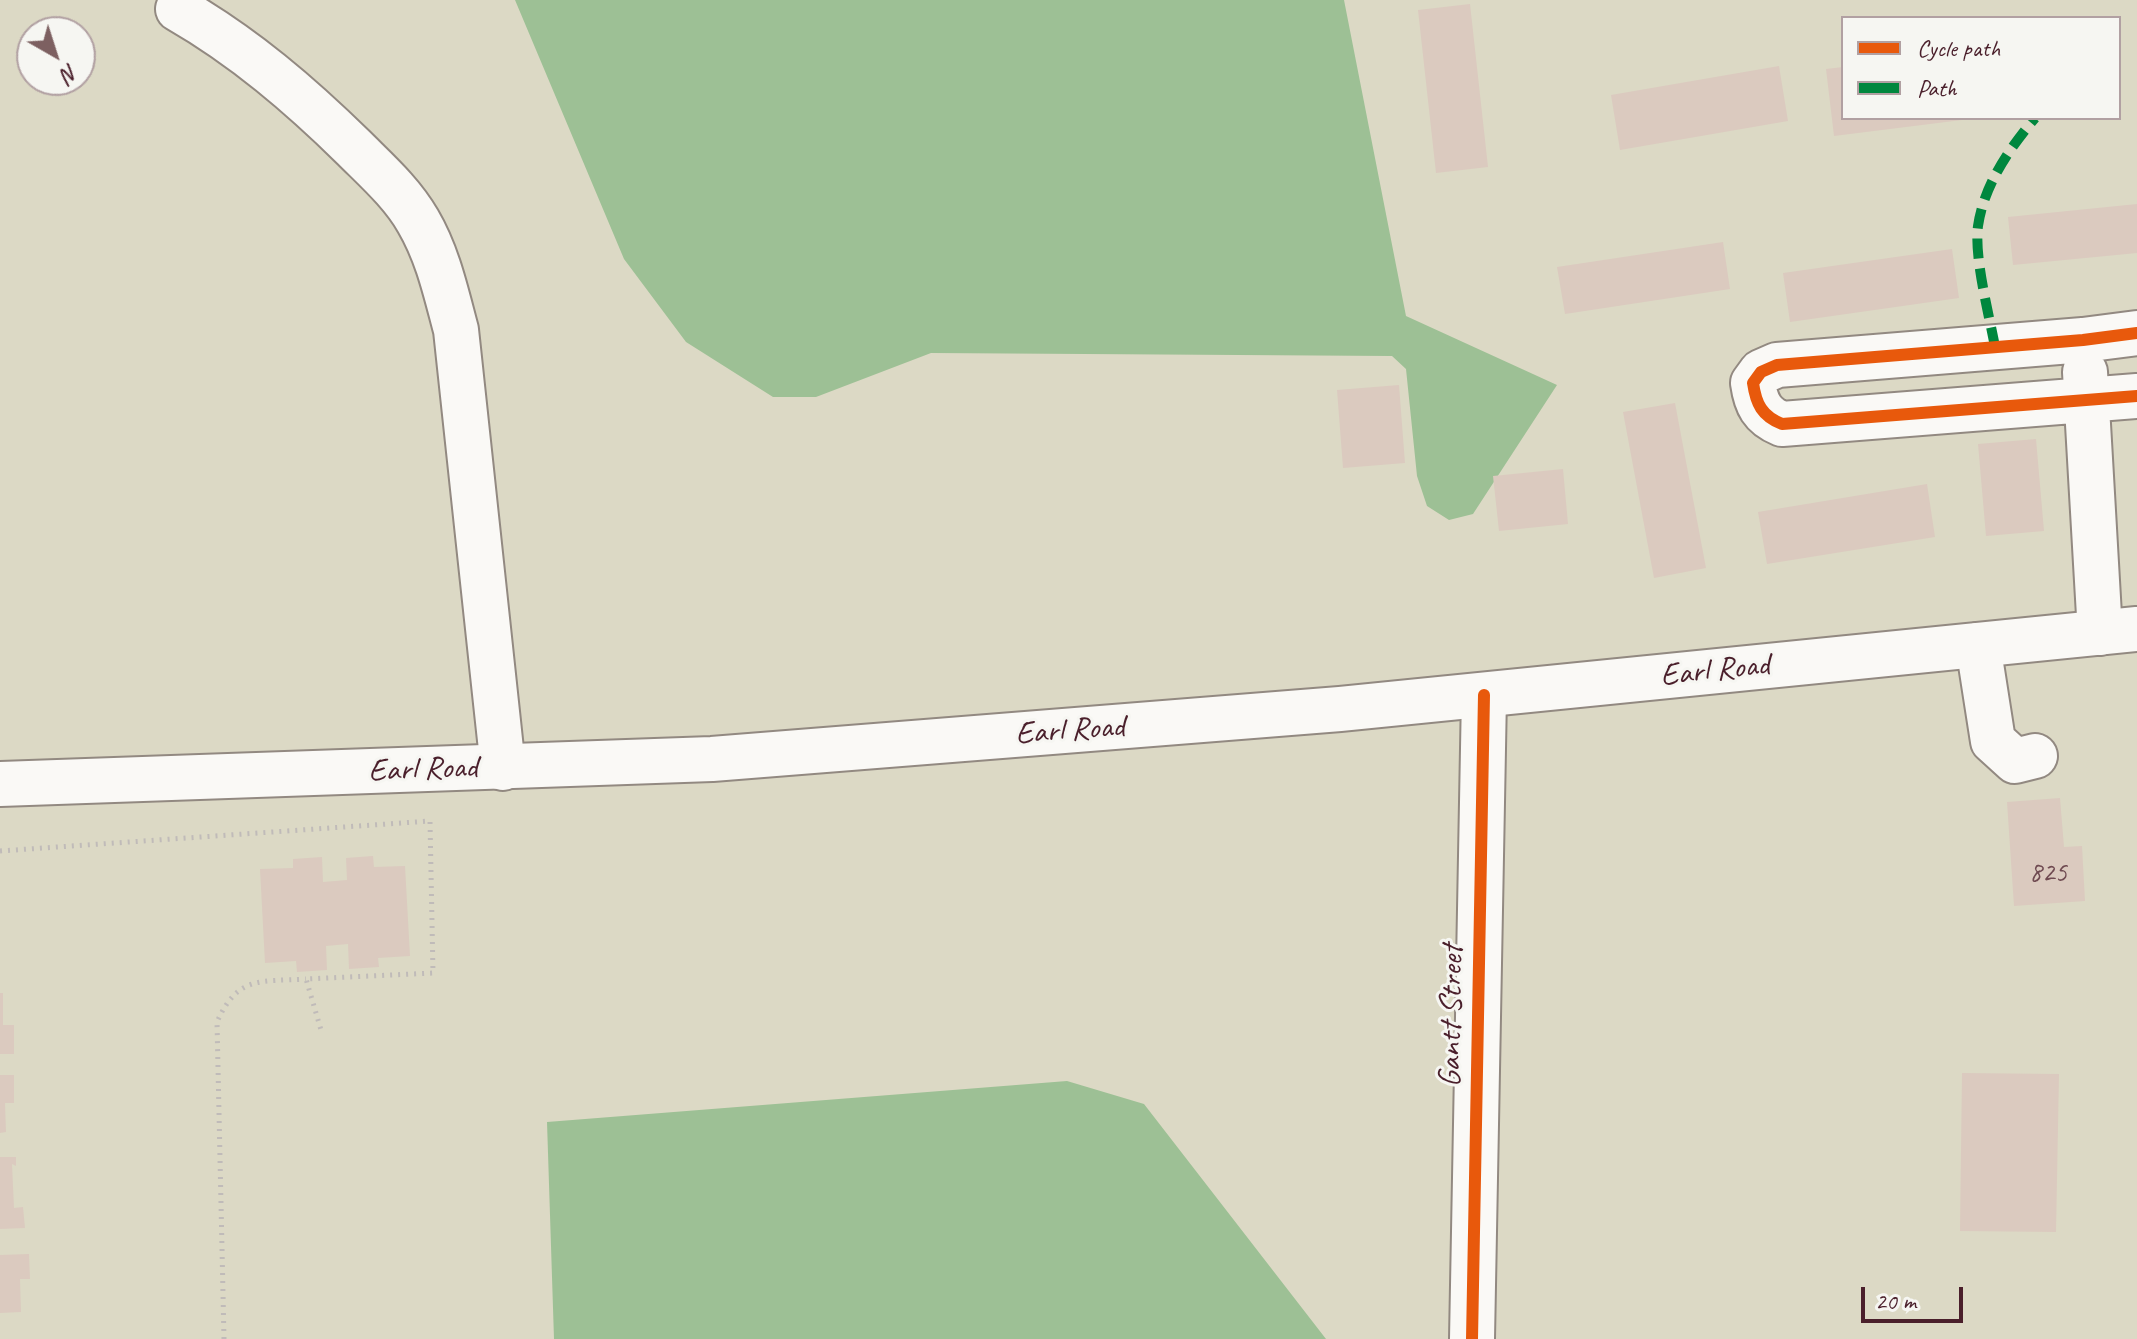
<!DOCTYPE html>
<html>
<head>
<meta charset="utf-8">
<style>
	body { margin:0 }
	#map { position:relative; width:2137px; height:1339px; overflow:hidden; background:#dcd9c5; font-family:Caveat,sans-serif }
	canvas { display:block }
	.legend { position:absolute; left:1841px; top:16px; width:280px; height:104px; box-sizing:border-box; background:#f6f6f2; border:2px solid #b1a0a2; margin:0; padding:10px 14px; list-style:none; font-size:24px; color:#4a1f2b }
	.legend li { display:flex; align-items:center; gap:16px; height:40px }
	.legend b { width:40px; border:2px solid #b1a0a2 }
	.north { position:absolute; left:16px; top:16px; width:80px; height:80px; box-sizing:border-box; background:#f6f6f2; border:2px solid #b1a0a2; border-radius:50%; rotate:141deg; font-size:22px; font-weight:700; line-height:32px; text-align:center; color:#4a1f2b }
	.north::after { content:''; display:block; margin:auto; width:28px; height:36px; background:#7d6061; clip-path:polygon(50% 0,100% 100%,50% 72%,0 100%) }
	.scale { position:absolute; left:1861px; top:1287px; width:102px; height:36px; box-sizing:border-box; border:4px solid #4a1f2b; border-top:0; padding-left:10px; font-size:24px; line-height:28px; white-space:nowrap; color:#4a1f2b; -webkit-text-stroke:6px #f6f6f2; paint-order:stroke }
</style>
</head>
<body>
<div id="map">
<canvas width="2137" height="1339"></canvas>
<ul class="legend">
<li><b style="height:10px;background:#e8590c"></b>Cycle path</li>
<li><b style="height:10px;background:#00873e"></b>Path</li>
</ul>
<div class="north">N</div>
<div class="scale">20 m</div>
</div>
<script>
const c = document.querySelector('canvas').getContext('2d');
c.lineJoin = 'round';
function fillPath(path, color) { c.fillStyle = color; c.fill(path, 'evenodd'); }
function stroke(path, color, width, dash) { c.strokeStyle = color; c.lineWidth = width; c.lineCap = dash ? 'butt' : 'round'; c.setLineDash(dash || []); c.stroke(path); }
function drawText(font, color, halo, rows, align = 'center') {
  c.font = font + ' Caveat,sans-serif'; c.lineWidth = 6; c.setLineDash([]); c.textBaseline = 'middle'; c.strokeStyle = halo; c.fillStyle = color; for (const [text, x, y, turn = 0] of rows) {
    c.save(); c.translate(x, y); c.rotate((+turn || 0) * Math.PI / 180); c.textAlign = isNaN(turn) ? turn : align; if (halo) c.strokeText(text, 0, 0); c.fillText(text, 0, 0); c.restore();
  }
}
fillPath(new Path2D(`
	M515,0H1344L1406,316L1557,385L1473,514L1449,520L1427,506L1417,476L1406,369L1392,356L931,353L816,397H773L686,342L624,259Z
	M1067,1081L1144,1104L1326,1339H554L547,1122Z`), '#9dc095');
fillPath(new Path2D(`
	M1470,4L1488,167L1436,173L1418,10Z
	M1779,66L1788,121L1620,150L1611,95Z
	M1843,67V118L1962,120L1834,136L1826,69Z
	M2137,204V253L2013,265L2008,217Z
	M1723,242L1730,289L1565,314L1557,267Z
	M1952,249L1959,298L1790,322L1783,273Z
	M1399,385L1405,463L1343,468L1337,390Z
	M1675,403L1706,568L1654,578L1623,412Z
	M2036,439L2044,531L1986,536L1978,444Z
	M1563,469L1568,524L1499,531L1493,476Z
	M1927,484L1935,537L1767,564L1758,512Z
	M2060,798L2064,847L2082,846L2085,901L2014,906L2007,802Z
	M373,856L374,867L405,866L410,956L378,958L379,967L349,969L348,944L326,946L327,970L297,972L296,961L265,963L260,869L293,868V859L322,857L323,882L347,880L346,858Z
	M0,993H3V1025H14V1054H0Z
	M1962,1073L2059,1074L2056,1232L1960,1231Z
	M0,1075H14V1103H5L6,1132L0,1133Z
	M0,1157H16V1166L12,1164L14,1208L23,1207L25,1228L0,1229Z
	M29,1254L30,1279H20L21,1312L0,1313V1255Z`), '#dbcabf');
const minor = new Path2D(`
	M178,9C244,47 300,95 354,148C377,171 402,193 418,221C438,255 446,293 456,330L503,768
	M2137,333L2083,340L1777,365L1761,372L1753,383C1756,404 1762,416 1782,424L2137,396
	M2085,372L2100,633
	M1978,645L1993,741L2015,761L2035,756
	M1472,1339L1484,695`);
const major = new Path2D(`
	M0,784L712,759L1340,709L2137,629`);
stroke(minor, '#928981', 48);
stroke(major, '#928981', 48);
stroke(new Path2D(`
	M0,851L430,821L433,973L306,979L321,1030
	M224,1339L217,1022C238,975 260,982 306,979`), '#c0bbb9', 5, [2, 6]);
stroke(minor, '#faf9f6', 44);
stroke(major, '#faf9f6', 44);
stroke(new Path2D(`
	M1995,347C1989,314 1974,258 1978,226C1984,185 2009,149 2035,118`), '#00873e', 10, [20, 10]);
stroke(new Path2D(`
	M2137,333L2083,340L1777,365L1761,372L1753,383C1756,404 1762,416 1782,424L2137,396
	M1472,1339L1484,695`), '#e8590c', 12);
drawText('28px', '#6f4a51', null, [
	["825",2048,874]
]);
drawText('32px', '#4a1f2b', '#f6f6f2', [
	["Earl Road",1715,671,-6],
	["Earl Road",1070,731,-4],
	["Earl Road",423,770,-2],
	["Gantt Street",1452,1016,-89]
]);
</script>
</body>
</html>
